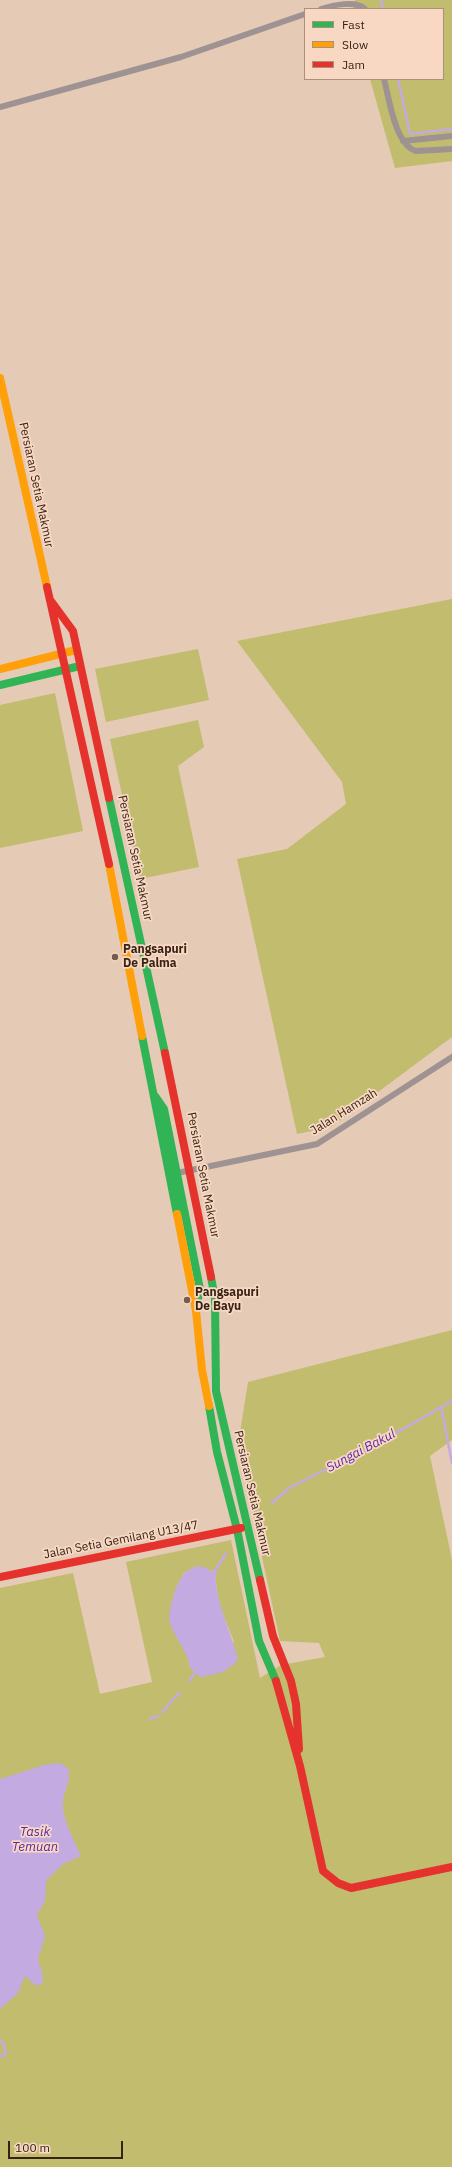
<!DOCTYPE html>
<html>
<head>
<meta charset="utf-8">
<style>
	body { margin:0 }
	#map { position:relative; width:452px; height:2167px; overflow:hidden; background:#e5cab6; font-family:"IBM Plex Sans",sans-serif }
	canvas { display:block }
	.legend { position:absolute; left:304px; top:8px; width:140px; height:72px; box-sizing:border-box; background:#f8d8c3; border:1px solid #ab907e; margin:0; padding:5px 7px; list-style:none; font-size:12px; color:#372316 }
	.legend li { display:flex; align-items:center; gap:8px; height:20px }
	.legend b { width:20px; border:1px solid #ab907e }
	.scale { position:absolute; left:8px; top:2141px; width:115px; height:18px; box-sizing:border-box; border:2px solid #372316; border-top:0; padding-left:5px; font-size:12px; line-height:14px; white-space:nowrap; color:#372316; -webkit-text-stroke:3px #f8d8c3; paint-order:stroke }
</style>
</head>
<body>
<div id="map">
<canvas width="452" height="2167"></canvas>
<ul class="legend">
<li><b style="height:5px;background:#30b455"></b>Fast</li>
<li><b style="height:5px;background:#ff9f0a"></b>Slow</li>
<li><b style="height:5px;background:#e5322d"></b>Jam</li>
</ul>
<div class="scale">100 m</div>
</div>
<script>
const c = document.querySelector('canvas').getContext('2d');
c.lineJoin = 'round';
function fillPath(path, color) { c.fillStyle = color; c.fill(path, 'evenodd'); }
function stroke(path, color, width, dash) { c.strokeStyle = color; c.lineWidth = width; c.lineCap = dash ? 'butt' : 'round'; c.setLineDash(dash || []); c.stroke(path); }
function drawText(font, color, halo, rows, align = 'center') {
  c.font = font + ' "IBM Plex Sans",sans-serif'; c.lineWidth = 3.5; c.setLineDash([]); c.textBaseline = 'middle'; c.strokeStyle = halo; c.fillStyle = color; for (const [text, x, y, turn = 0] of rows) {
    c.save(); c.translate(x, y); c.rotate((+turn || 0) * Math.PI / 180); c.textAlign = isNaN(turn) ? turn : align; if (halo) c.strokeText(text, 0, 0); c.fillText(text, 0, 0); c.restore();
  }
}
fillPath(new Path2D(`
	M355,0H452V161L395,168L370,79H443V9H353Z
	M452,599V1037L331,1127L297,1134L237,859L287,849L346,804L342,782L237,641Z
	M198,649L209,700L106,722L95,669Z
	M55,693L83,831L0,848V705Z
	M198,720L204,747L178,766L199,867L140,879L110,739Z
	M452,1330V1440L430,1456L452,1560V2167H0V1588L73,1573L100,1694L152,1682L126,1562L231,1540L260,1678L281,1665L325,1657L319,1643L280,1641L238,1445L248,1382ZM197,1566L210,1571L216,1570L215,1575L219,1604L234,1642L190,1668L175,1591L184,1573Z`), '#c1bc6e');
fillPath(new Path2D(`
	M197,1566L207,1568L210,1571L217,1570C210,1588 233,1637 238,1659C228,1673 216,1674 200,1677L190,1668C188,1651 175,1639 170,1623C167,1612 176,1583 184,1574C187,1570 193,1568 197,1566Z
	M59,1763L68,1768C72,1782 64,1788 63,1802C62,1820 74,1839 81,1856L63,1864L46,1881L45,1901L37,1915L45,1936L38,1959L42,1973L43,1983L36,1986L25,1976L18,1993L0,2009V1779L44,1765Z`), '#c3aae1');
stroke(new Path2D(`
	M381,0L383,9
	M398,79L410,134L452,129
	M441,1407L452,1463
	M272,1503L289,1488L382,1441L452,1401
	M215,1571L226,1553
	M189,1681L196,1671
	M162,1712L180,1692
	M150,1719L158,1716
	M0,2041L3,2042L6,2054L0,2057`), '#c3aae1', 2.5);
stroke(new Path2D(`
	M321,9C333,5 356,0 365,9
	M384,79C389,98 395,145 416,151L452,149
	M0,107L181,57L305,14
	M403,141L452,136
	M177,1173L317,1144L452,1057`), '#9e9292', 6);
stroke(new Path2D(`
	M0,685L80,666
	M109,798L165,1053
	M142,1036L177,1214
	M155,1096L164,1109L200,1289L196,1308
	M211,1277L215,1299L216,1391L260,1580
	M209,1406L217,1452L237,1529L259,1641L276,1681`), '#30b455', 8);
stroke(new Path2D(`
	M0,378L47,587
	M0,669L76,650
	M109,864L142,1036
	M177,1214L196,1311L202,1370L209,1406`), '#ff9f0a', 8);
stroke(new Path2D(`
	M47,587L109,864
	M51,601L73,631L109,798
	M165,1053L211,1277
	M0,1577L241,1528
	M260,1580L273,1636L291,1681L296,1704L299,1749
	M276,1681L300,1766L323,1871L338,1883L351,1888L452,1867`), '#e5322d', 8);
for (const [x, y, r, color] of [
	[115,957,4,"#745d4e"],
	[187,1300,4,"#745d4e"]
]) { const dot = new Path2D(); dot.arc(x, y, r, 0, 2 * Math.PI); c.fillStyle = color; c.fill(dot); stroke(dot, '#f8d8c3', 1.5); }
drawText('12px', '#372316', '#f8d8c3', [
	["Persiaran Setia Makmur",36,485,78],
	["Persiaran Setia Makmur",135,858,78],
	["Jalan Hamzah",344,1112,-32],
	["Persiaran Setia Makmur",203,1175,79],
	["Persiaran Setia Makmur",252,1493,77],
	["Jalan Setia Gemilang U13/47",121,1540,-11]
]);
drawText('bold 12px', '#372316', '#f8d8c3', [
	["Pangsapuri",123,950],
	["De Palma",123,964],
	["Pangsapuri",195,1293],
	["De Bayu",195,1307]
], 'left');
drawText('italic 13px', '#5a28a5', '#f8d8c3', [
	["Sungai Bakul",361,1451,-28],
	["Tasik",35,1832],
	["Temuan",35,1847]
]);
</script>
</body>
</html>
